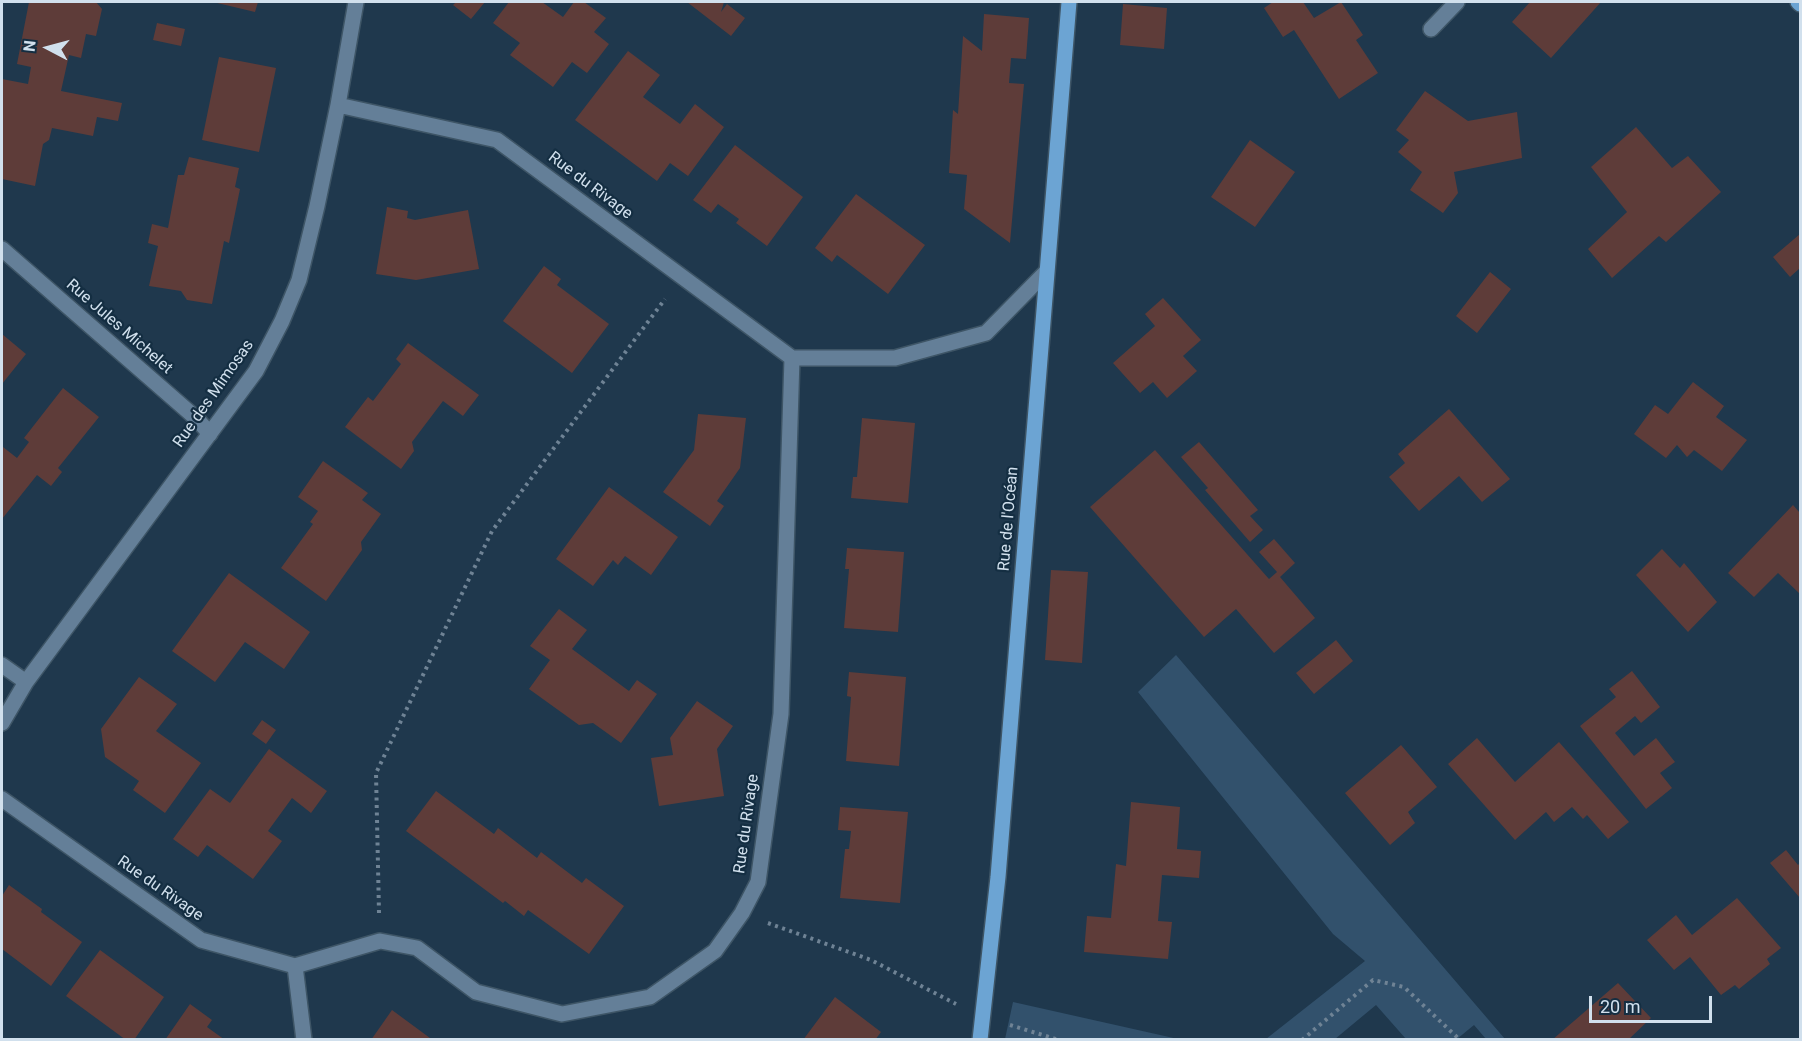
<!DOCTYPE html>
<html>
<head>
<meta charset="utf-8">
<style>
	body { margin:0 }
	#map { position:relative; width:1802px; height:1041px; overflow:hidden; background:#1f384d; font-family:Roboto,sans-serif }
	canvas { display:block }
	.frame { position:absolute; inset:0; border:3px solid #d1e0ed; pointer-events:none }
	.north { position:absolute; left:18px; top:18px; width:60px; height:60px; -webkit-text-stroke:4px #142e42; paint-order:stroke; rotate:276deg; font-size:16px; font-weight:700; line-height:24px; text-align:center; color:#d1e0ed }
	.north::after { content:''; display:block; margin:auto; width:21px; height:27px; background:#d1e0ed; clip-path:polygon(50% 0,100% 100%,50% 72%,0 100%) }
	.scale { position:absolute; left:1589px; top:996px; width:123px; height:27px; box-sizing:border-box; border:3px solid #d1e0ed; border-top:0; padding-left:8px; font-size:18px; line-height:21px; white-space:nowrap; color:#d1e0ed; -webkit-text-stroke:4px #142e42; paint-order:stroke }
</style>
</head>
<body>
<div id="map">
<canvas width="1802" height="1041"></canvas>
<div class="frame"></div>
<div class="north">N</div>
<div class="scale">20 m</div>
</div>
<script>
const c = document.querySelector('canvas').getContext('2d');
c.lineJoin = 'round';
function fillPath(path, color) { c.fillStyle = color; c.fill(path, 'evenodd'); }
function stroke(path, color, width, dash) { c.strokeStyle = color; c.lineWidth = width; c.lineCap = dash ? 'butt' : 'round'; c.setLineDash(dash || []); c.stroke(path); }
function drawText(font, color, halo, rows, align = 'center') {
  c.font = font + ' Roboto,sans-serif'; c.lineWidth = 4.5; c.setLineDash([]); c.textBaseline = 'middle'; c.strokeStyle = halo; c.fillStyle = color; for (const [text, x, y, turn = 0] of rows) {
    c.save(); c.translate(x, y); c.rotate((+turn || 0) * Math.PI / 180); c.textAlign = isNaN(turn) ? turn : align; if (halo) c.strokeText(text, 0, 0); c.fillText(text, 0, 0); c.restore();
  }
}
fillPath(new Path2D(`
	M1176,655L1505,1039H1486L1474,1025L1457,1039H1406L1376,1005L1335,1039H1266L1365,961L1333,934L1138,692Z
	M1013,1002L1178,1039H1005Z`), '#32516c');
fillPath(new Path2D(`
	M29,2H96L102,9L96,36L86,34L81,58L69,55L61,91L122,103L118,121L97,117L93,136L52,128L49,140L43,144L35,186L2,179V79L28,84L31,67L17,64Z
	M213,2H258L255,12Z
	M456,2H485L471,19L453,5Z
	M509,2H542L563,17L574,2H584L606,18L594,32L609,44L587,73L572,62L553,87L510,55L520,43L493,23Z
	M687,2H724L721,12L727,4L745,18L731,36Z
	M1273,2H1303L1314,18L1341,2L1363,35L1356,40L1378,73L1339,99L1294,30L1283,37L1264,8Z
	M1530,2H1601L1551,58L1512,22Z
	M1123,4L1167,8L1164,49L1120,45Z
	M984,14L1029,18L1026,59L1011,58L1009,83L1024,84L1010,243L964,209L967,175L949,173L953,110L958,114L963,36L982,51Z
	M157,23L185,29L181,46L153,40Z
	M628,51L660,75L643,97L680,124L695,104L724,127L688,176L670,163L657,181L575,120Z
	M219,57L276,68L259,152L202,140Z
	M1425,91L1468,121L1517,112L1522,158L1454,172L1458,193L1443,213L1410,190L1422,172L1398,152L1409,140L1396,130Z
	M1636,127L1672,168L1688,156L1721,192L1666,242L1659,236L1612,278L1588,249L1627,212L1591,167Z
	M1250,140L1295,172L1255,227L1211,197Z
	M735,145L803,197L767,246L736,223L739,219L718,204L711,213L693,200Z
	M189,157L239,168L235,187L240,189L229,243L224,241L212,304L187,300L181,291L149,286L158,246L148,243L152,224L168,228L178,175H184Z
	M856,194L925,245L888,294L837,255L832,262L815,248Z
	M387,207L408,211L407,218L415,220L468,210L479,269L416,280L376,274Z
	M1800,234V268L1790,277L1773,257Z
	M544,266L561,279L557,285L609,324L572,373L503,321Z
	M1490,272L1511,289L1477,333L1456,316Z
	M1163,298L1201,340L1183,356L1197,371L1167,398L1153,382L1140,393L1113,363L1155,326L1145,314Z
	M2,334L26,354L2,384Z
	M408,343L479,395L463,416L443,401L412,442L414,451L401,469L345,427L368,397L373,401L401,364L396,359Z
	M1693,382L1724,406L1716,417L1747,440L1722,471L1694,450L1687,457L1677,445L1666,458L1634,434L1655,405L1668,414Z
	M63,388L99,417L58,468L62,472L51,486L37,475L2,519V448L3,447L17,458L29,442L24,438Z
	M1449,409L1510,479L1482,502L1459,476L1419,511L1389,477L1405,463L1398,454Z
	M698,414L746,418L740,468L717,501L724,506L710,526L663,492L694,450Z
	M862,418L915,423L908,503L851,498L853,477H857Z
	M1199,442L1258,510L1250,516L1263,530L1250,542L1205,490L1208,488L1181,457Z
	M1155,450L1269,579L1277,572L1259,552L1274,539L1295,563L1280,577L1315,618L1274,653L1236,609L1204,637L1090,507Z
	M323,461L368,493L362,500L381,514L361,542L362,550L326,601L281,568L313,524L310,522L318,511L298,497Z
	M609,487L678,537L651,575L625,556L618,565L613,560L593,586L556,559Z
	M1793,505L1800,513V594L1778,573L1754,597L1728,573Z
	M847,548L904,552L898,632L844,628L849,569H845Z
	M1662,549L1680,568L1684,563L1717,602L1688,632L1636,575Z
	M1051,570L1088,572L1082,663L1045,660Z
	M229,573L310,632L284,669L245,642L215,682L172,651Z
	M559,609L587,630L572,649L629,691L637,680L657,694L621,743L593,723L579,725L529,689L550,660L530,646Z
	M1336,640L1353,661L1314,694L1296,673Z
	M1632,671L1660,707L1641,723L1635,716L1615,733L1634,756L1656,738L1675,762L1660,773L1672,788L1646,809L1580,726L1616,697L1609,689Z
	M849,672L906,677L899,766L846,761L851,697L847,696Z
	M139,677L177,704L156,731L201,763L165,813L133,790L139,781L105,757L101,729Z
	M697,701L733,726L717,749L724,796L659,806L651,758L673,755L670,738Z
	M262,720L276,730L266,744L252,734Z
	M1477,738L1515,782L1559,742L1629,822L1608,839L1587,815L1583,819L1572,807L1554,822L1546,812L1515,840L1448,764Z
	M1401,745L1437,787L1408,812L1415,823L1390,845L1345,793Z
	M269,749L327,791L311,813L292,798L268,831L282,841L253,879L207,845L198,857L173,839L210,789L230,803Z
	M436,791L494,834L498,828L537,858L541,852L582,883L586,878L624,906L589,954L528,910L524,916L505,901L503,903L406,831Z
	M1131,802L1180,807L1177,849L1201,851L1199,878L1162,875L1158,921L1172,922L1168,959L1084,952L1087,916L1111,918L1116,864L1126,866Z
	M840,807L908,812L900,903L840,898L845,849H849L851,831L838,830Z
	M1786,850L1798,865L1800,863V898L1770,863Z
	M9,885L42,909L41,912L82,942L51,986L2,949V896Z
	M1737,898L1781,948L1767,959L1770,964L1739,989L1735,985L1721,995L1690,957L1674,970L1647,940L1676,915L1692,935Z
	M100,950L164,997L134,1040H126L66,996Z
	M1618,983L1651,1018L1628,1040H1552Z
	M835,997L881,1032L875,1040H803Z
	M190,1004L212,1020L207,1027L225,1040H165Z
	M392,1010L430,1038L429,1040H371Z`), '#5e3c39');
const minor = new Path2D(`
	M1431,29L1457,2
	M2,249L197,419L210,434
	M792,358H895L986,333L1046,272
	M2,665L26,682
	M2,723L26,682L256,371L282,321L299,280L317,206L338,105L356,2
	M2,799L201,940L295,966L380,941L417,948L476,992L562,1014L650,997L715,951L742,913L758,882L781,714L792,358L497,140L338,105
	M295,966L304,1040`);
const major = new Path2D(`
	M1798,2L1800,4
	M980,1040L998,877L1069,2`);
stroke(minor, '#3e5566', 18);
stroke(major, '#3e5566', 18);
stroke(new Path2D(`
	M379,913L376,773L492,531L665,299
	M768,923L871,960L956,1004
	M1010,1025L1059,1040
	M1302,1040L1373,980L1404,987L1460,1040`), '#6f8395', 4, [3, 4.5]);
stroke(minor, '#647f98', 15);
stroke(major, '#6ca4d3', 15);
drawText('16px', '#d1e0ed', '#142e42', [
	["Rue du Rivage",590,186,37],
	["Rue Jules Michelet",119,327,41],
	["Rue des Mimosas",214,394,-55],
	["Rue de l'Océan",1009,519,-85],
	["Rue du Rivage",747,824,-82],
	["Rue du Rivage",160,889,35]
]);
</script>
</body>
</html>
